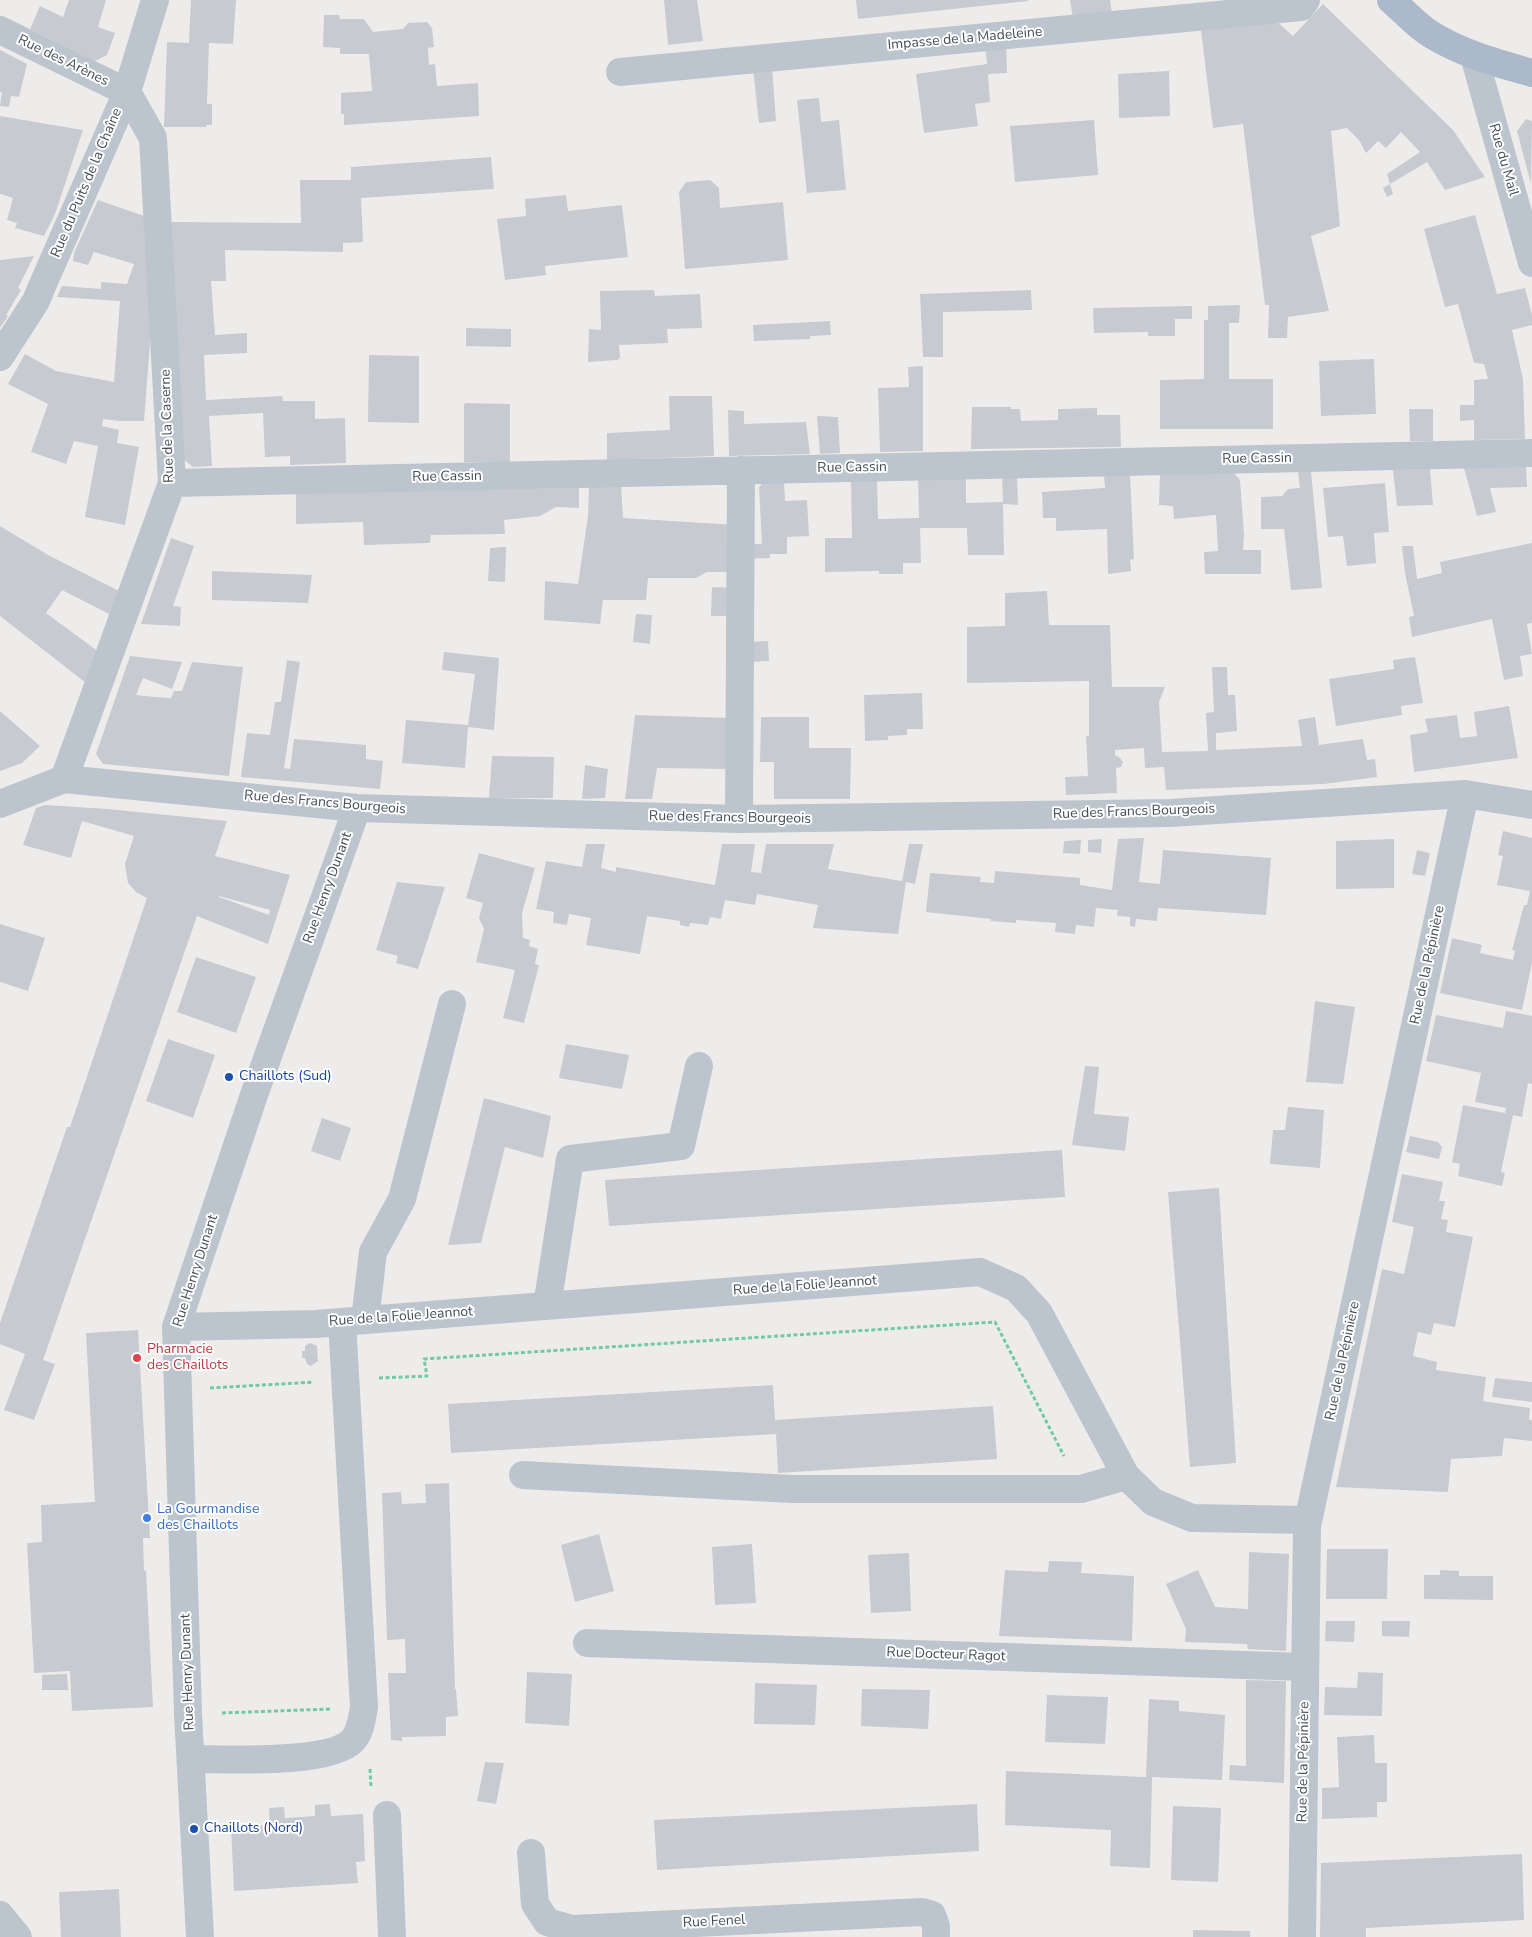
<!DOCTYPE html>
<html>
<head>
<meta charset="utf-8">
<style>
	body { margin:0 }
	canvas { display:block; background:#eeeceb }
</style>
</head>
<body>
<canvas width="1532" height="1937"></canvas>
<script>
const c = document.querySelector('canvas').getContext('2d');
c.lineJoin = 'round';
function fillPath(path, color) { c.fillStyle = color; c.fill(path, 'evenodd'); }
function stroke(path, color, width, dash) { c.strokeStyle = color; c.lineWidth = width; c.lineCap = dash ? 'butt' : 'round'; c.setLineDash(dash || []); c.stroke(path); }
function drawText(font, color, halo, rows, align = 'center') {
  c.font = font + ' "Nunito Sans",sans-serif'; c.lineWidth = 4; c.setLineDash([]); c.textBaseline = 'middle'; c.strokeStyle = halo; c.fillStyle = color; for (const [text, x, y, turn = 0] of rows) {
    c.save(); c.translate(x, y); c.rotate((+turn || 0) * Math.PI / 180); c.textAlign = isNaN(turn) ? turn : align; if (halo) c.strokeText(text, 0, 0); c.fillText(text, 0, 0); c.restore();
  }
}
fillPath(new Path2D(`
	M69,0H106L98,27L115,33L107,55L95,61L30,29L40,6L63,17Z
	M191,0H236L233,44L209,43L207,104H212V125H206V127H164L167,42L189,43Z
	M664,0H697L703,41L668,45Z
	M856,0H1028V1L858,19Z
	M1070,0H1110L1112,13L1073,18Z
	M1323,4L1453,130L1485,177L1445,190L1427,162L1390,184L1387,174L1420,152L1401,132L1386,148L1378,141L1366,153L1359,140L1347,128L1331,131L1340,226L1311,236L1329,311L1288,317L1287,338H1268L1269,305H1265L1243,124L1213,128L1200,22L1273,18L1293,36Z
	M324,15H339L340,19H364L373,32L403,29L408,23L427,22L432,28L434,47L428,48L429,65L435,64L437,86L478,83L479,116L344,125V114H341V93L372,91L369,54H340V48L323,47Z
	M1006,42L1007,73L988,74L990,102L975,104L978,126L924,133L916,74L987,64L985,44Z
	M0,50L27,64L19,97L11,96L9,107L0,106L2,92H0Z
	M772,67L776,121L759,123L753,69Z
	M1169,71L1170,116L1119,118L1118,74Z
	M819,98L821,122L839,120L846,190L807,193L797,100Z
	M0,116L83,130L55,214L44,236L15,228L17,223L7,220L13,198L0,194Z
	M1526,119L1532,121L1531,184L1517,131Z
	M1094,120L1098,175L1015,182L1010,126Z
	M491,157L494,189L361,198L363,242L343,243V252L225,250L226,281H211L215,335L247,333V353L204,355L206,400L282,396L283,401H315V419L345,418L346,463L290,465V456L265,457L263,413L209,416L212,466L193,467L183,459L169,222L301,223L300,180H351V167Z
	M710,180L719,188L720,208L783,202L788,260L685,269L679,192L686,182Z
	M1390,184L1393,194L1387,197L1383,188Z
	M566,195L568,211L622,205L628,257L545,266L546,275L505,280L497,219L526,216L525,199Z
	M98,200L147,217L149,221L144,235L150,239L153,303L144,421H119L103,419L102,426L119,430L117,443L139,447L125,525L85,517L98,446L74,441L66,464L31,452L48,404L8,384L25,354L56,371L114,382L120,301L57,297L62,286L101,289V282L127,284L134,264L94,252L88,265L73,261L74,253Z
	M1475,215L1497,294L1525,288L1532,315V325L1512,330L1523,379L1525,439L1474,440V420L1460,421V405H1474V380L1488,379L1484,364L1474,363L1458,304L1445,307L1424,229Z
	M34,256L18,288L21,290L6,315L8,316L0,328V260Z
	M654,290L655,296L700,294L702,328L667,329L668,343L619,345L620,358L617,360L588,362L589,329L601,330L600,291Z
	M1031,290L1032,310L943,312V357H923L920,294Z
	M1240,305L1239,323H1229V379H1273V429H1160V380L1204,379V320H1208V306Z
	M1192,306V319H1175V336H1148V332L1094,333L1093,308Z
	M830,321L831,335L810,336V339L754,341L753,325Z
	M466,328L511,329V347L466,346Z
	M369,355L419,356V423L368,422Z
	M1374,359L1376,414L1321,416L1319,361Z
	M923,366V451L880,452L878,388L909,387L908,367Z
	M669,396H712L714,456L607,460V433L670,430Z
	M466,403L510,404V462H464V404Z
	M972,407H1011V409H1020L1021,421L1058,420V409L1097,408V415H1120L1121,447L971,449Z
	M1409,409H1433V441H1410Z
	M728,410L744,411V424L806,422L810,454L729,456Z
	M817,416L838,417L840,453L820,454Z
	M1526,466L1527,487L1490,488L1496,512L1477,516L1464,468Z
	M1430,469L1433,505L1397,506L1393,470Z
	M1311,471L1322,588L1291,590L1284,529H1261V497L1282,496L1288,489L1300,488L1298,472Z
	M1233,472L1240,480L1244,535L1243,550H1261V574H1205L1204,552L1218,551L1216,515L1174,519L1173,506L1159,505L1160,474Z
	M1130,474L1134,559L1130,560L1131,571L1108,574L1107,529L1056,531V518H1043L1042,492L1105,488L1104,475Z
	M966,477V503L1003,502L1002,477H1017L1018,505L1003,504L1004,555H968L967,528H920L921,563H903V574H879V571L825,572V538H852L851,479H877L878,519L919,518L918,478Z
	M784,482L785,501L807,500L809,536L787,537V554H770V558L745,559L744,544H762L759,487L763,483Z
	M1385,483L1389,532L1374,533L1376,563L1347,566L1343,536L1328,537L1323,488Z
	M621,485L623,518L736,525L735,572H707L696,578H648L646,600H603L600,624L544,620L545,581L578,584L588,516L589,487Z
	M579,488V508L556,507L540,516L504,520L505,534L431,535L430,543L364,545L363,522L296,524V493Z
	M0,526L48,555L119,591L111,615L62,590L46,613L99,652L86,683L0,616Z
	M171,538L194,546L173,606L181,607L180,626L141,624Z
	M1532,543V623L1527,624L1532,654L1520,656L1523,676L1504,680L1492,619L1412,637L1409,617L1414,616L1405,573L1402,546H1413L1417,579L1442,573L1440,562Z
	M506,547L505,582L488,581L490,548Z
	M212,571L312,575L308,603L212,600Z
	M712,587L734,588L733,616H711Z
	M1047,591L1049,625H1110L1112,687H1165L1159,702L1162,752L1208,751L1206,713L1214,712L1212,667H1227L1228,695H1235L1237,731L1216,733V750L1302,746L1298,720L1315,717L1319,745L1363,739L1367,760L1375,759L1377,777L1324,784L1166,790L1164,767L1145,768L1144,748L1115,750V755L1119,757L1123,762L1121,767L1116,768L1117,793L1066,795L1065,777L1088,776L1086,736H1089V681L967,683V627L1005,626V593Z
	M636,614L652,615L650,644L633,642Z
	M768,641L769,661L749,662L744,642Z
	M444,652L499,658L494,730L468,727L465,768L402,763L406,720L468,725L475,674L442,670Z
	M130,656L182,662L172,689L143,678L136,695L154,697L171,698L174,691H182L192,662L243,667L229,776L103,764L96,754Z
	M1415,657L1423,703L1401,706L1402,715L1336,726L1329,679L1394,669L1393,660Z
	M287,660L300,662L284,768L290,769L294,739L366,745V759L383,761L380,789L241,777L247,733L270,735L275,702H281Z
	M922,693L923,729H907V735L888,736V740L865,741L864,695Z
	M1509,706L1518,758L1414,772L1410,735L1428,732L1425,719L1457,715L1460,738L1477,736L1474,712Z
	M0,711L40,746L22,763L0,771Z
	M635,715L731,718L730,769L657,768L652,799H625Z
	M761,717H809V748H851L850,799H774V762H760Z
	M492,756L554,757L553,798H489Z
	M585,765L608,769L605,798L582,799Z
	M45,805L108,809L227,821L215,856L290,875L268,944L197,916L43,1360L55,1364L34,1420L4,1410L25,1354L0,1344V1323L67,1127H70L147,898L136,892L128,883L125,864L134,836L82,821L71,858L23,845L36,808ZM219,896L270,910L269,915L219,897Z
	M1503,831L1532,838V963L1522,1010L1440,993L1452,938L1482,945L1480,953L1513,960L1515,951L1512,950L1524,905H1527L1530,891L1497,885L1503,856L1498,855Z
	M1144,838L1139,882L1160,884L1163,850L1271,858L1266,915L1158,908L1157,921L1136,919L1135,927L1130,926V917L1117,916L1118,910L1096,908L1094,927L1076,925L1075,934L1055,932L1056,923L1016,920V923L991,921V919L926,912L930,873L981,877L980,882L994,883L995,871L1080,878V885L1112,890L1118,839Z
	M1102,839L1101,853L1088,852V840Z
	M1394,839V888L1336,889V841Z
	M1081,840L1080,854L1063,853L1064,841Z
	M586,844H605L601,868L616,872V867L715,885L722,844H755L751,872L761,873L766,844H834L828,869L902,881L909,844H923L915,884L906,882L898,934L813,928L818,905L757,894L755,905L725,900L721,919L710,917L708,925L690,923L689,927L680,925V921L647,916L640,954L586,945L591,918L569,914L567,925L553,923L554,912L536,909L546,861L582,867Z
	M1417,850L1430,853L1425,876L1412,874Z
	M479,853L535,868L522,913L523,938L530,940L529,946L538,949L535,964L539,965L524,1023L503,1018L515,970L476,962L484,929L479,918L483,903L466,898Z
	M397,882L445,887L418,969L396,963L398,956L376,950Z
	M0,924L45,938L28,991L0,982Z
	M196,957L256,977L236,1033L177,1012Z
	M1315,1001L1355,1007L1343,1084L1306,1082Z
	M1506,1011L1532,1016V1084L1528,1083L1522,1117L1513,1115L1501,1172L1505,1173L1502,1186L1458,1176L1460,1164L1452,1162L1463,1105L1505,1113L1506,1108L1475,1102L1481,1073L1426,1061L1436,1015L1503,1028Z
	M168,1039L215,1055L193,1118L146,1101Z
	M566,1044L629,1055L622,1089L559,1078Z
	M1085,1066L1099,1067L1094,1114L1129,1117L1125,1151L1072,1145Z
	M484,1098L551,1116L543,1158L505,1147L481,1243L448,1245Z
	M1288,1107L1324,1110L1320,1168L1270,1164L1273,1130H1285Z
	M322,1118L351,1128L340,1161L311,1151Z
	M1410,1136L1438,1142L1442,1147L1439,1159L1406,1152Z
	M1062,1150L1065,1197L609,1226L605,1180Z
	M1402,1174L1443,1182L1439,1201H1445L1441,1219L1448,1220L1446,1232L1473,1237L1455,1327L1434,1323L1431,1335L1418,1332L1413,1356L1437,1362L1436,1370L1486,1377L1483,1401L1530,1408L1529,1420H1532V1441L1504,1438L1502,1456L1451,1459L1448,1492L1336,1487L1382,1269L1404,1274L1414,1227L1392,1222Z
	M1219,1188L1236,1463L1190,1467L1168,1192Z
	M138,1330L150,1538H143L144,1571L146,1570L153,1707L72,1711L70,1671L34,1673L27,1543L42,1542L41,1505L95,1502L86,1333Z
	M310,1343L317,1346L318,1361L311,1366L307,1364L305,1358H302V1351H305V1346Z
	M1495,1378L1532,1382V1402L1492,1397Z
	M773,1385L775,1420L993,1406L997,1459L778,1473L776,1434L451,1453L448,1404Z
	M449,1483L455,1689H456L458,1716L446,1717V1736L402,1737V1741L391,1740L388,1673H406L405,1639L387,1640L382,1493L401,1492L402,1504L426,1503L425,1484Z
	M599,1534L614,1591L575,1602L561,1545Z
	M752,1544L756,1603L715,1605L712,1547Z
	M1327,1549H1388L1387,1599H1326Z
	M1249,1552L1289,1554L1286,1651L1248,1649L1247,1644L1185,1642L1186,1629L1166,1584L1198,1570L1215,1607L1248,1609Z
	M909,1553L911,1611L871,1613L868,1555Z
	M1049,1561L1082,1562L1081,1573L1134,1576L1132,1641L999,1636L1005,1570L1048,1572Z
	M1440,1570L1459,1571V1576H1493V1600L1424,1599V1575H1440Z
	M1326,1621H1355L1354,1642L1325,1641Z
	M1382,1621H1410L1409,1637L1382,1636Z
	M527,1672L572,1674L569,1726L525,1723Z
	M1358,1672L1383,1673L1382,1716L1324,1715L1325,1687L1357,1688Z
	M67,1674L68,1690H42V1675Z
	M1246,1680L1286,1681L1284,1783L1229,1780L1230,1765L1246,1766Z
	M755,1683L817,1685L815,1725L754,1724Z
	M862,1689L930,1690L928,1729L861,1726Z
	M1047,1695L1108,1697L1105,1744L1045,1742Z
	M1149,1699L1179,1701V1711L1225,1715L1222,1780L1152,1777L1150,1868L1110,1866L1111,1830L1005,1825L1006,1771L1146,1777Z
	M1374,1735L1375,1763H1387V1802H1377V1817L1322,1819V1788L1339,1787L1337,1737Z
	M485,1762L504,1763L496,1804L477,1801Z
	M330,1804L331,1816L363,1814L365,1861L356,1862L358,1883L234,1891L231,1827L270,1825L269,1808L284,1807L285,1818L315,1816V1805Z
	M977,1804L979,1851L657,1870L654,1820Z
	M1173,1806L1221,1808L1218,1882L1171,1880Z
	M1522,1854L1524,1920L1366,1928V1937H1320L1321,1863Z
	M119,1889L121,1937H61L59,1892Z
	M1193,1930L1250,1931V1937H1193Z`), '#c8cad1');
stroke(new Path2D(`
	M379,1378L427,1376L424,1359L995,1322L1064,1456
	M210,1388L314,1382
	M222,1713L330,1709
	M370,1769L371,1787`), '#72caa5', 3, [4, 2.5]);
stroke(new Path2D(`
	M0,30L127,92
	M1474,56L1532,263
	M620,72L1301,7L1306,0
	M0,357L36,301L40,291L127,92L155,0
	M172,483L1532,453
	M64,779L172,483L153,138L127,92
	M0,804L64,779L357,808L739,819L1170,813L1465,794L1532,805
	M739,819L741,470
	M547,1306L570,1159L681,1146L699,1066
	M365,1320L373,1252L402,1199L452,1004
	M176,1327L315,1324L980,1272L1016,1288L1039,1313L1126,1476L1153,1502L1192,1518L1308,1520
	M523,1475L792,1489H1081L1126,1476
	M587,1643L1305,1667
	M191,1759C225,1759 331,1765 353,1740C361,1731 362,1718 364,1707L342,1322
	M387,1815L392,1937
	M531,1853L535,1904L547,1922L572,1929L922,1912L932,1915L936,1926V1937
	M0,1915L18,1937
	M200,1937L188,1714L176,1327L255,1092L357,808
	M1302,1937L1307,1526L1465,794`), '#bcc5ce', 28);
stroke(new Path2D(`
	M1391,0C1404,11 1417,26 1432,35C1463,54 1497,63 1532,73`), '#abb9cb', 28);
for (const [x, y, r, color] of [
	[229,1077,5,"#1a4fb4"],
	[137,1358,5,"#e0444e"],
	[147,1518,5,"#3f7fe0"],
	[194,1829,5,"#1a4fb4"]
]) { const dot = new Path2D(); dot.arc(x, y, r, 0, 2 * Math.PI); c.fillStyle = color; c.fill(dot); stroke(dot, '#fff', 2); }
drawText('14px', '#444e58', '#fff', [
	["Impasse de la Madeleine",965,39,-5],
	["Rue des Arènes",63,61,26],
	["Rue du Mail",1503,160,74],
	["Rue du Puits de la Chaîne",87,183,-67],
	["Rue de la Caserne",168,426,-92],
	["Rue Cassin",1257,459,-1],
	["Rue Cassin",852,468,-1],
	["Rue Cassin",447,477,-1],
	["Rue des Francs Bourgeois",325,803,5],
	["Rue des Francs Bourgeois",1134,812,-2],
	["Rue des Francs Bourgeois",730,818,1],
	["Rue Henry Dunant",328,888,-70],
	["Rue de la Pépinière",1428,965,-78],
	["Rue Henry Dunant",196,1271,-72],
	["Rue de la Folie Jeannot",805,1286,-4],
	["Rue de la Folie Jeannot",401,1317,-4],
	["Rue de la Pépinière",1343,1361,-78],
	["Rue Docteur Ragot",946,1655,2],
	["Rue Henry Dunant",188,1672,-92],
	["Rue de la Pépinière",1304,1762,-89],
	["Rue Fenel",714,1922,-3]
]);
drawText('14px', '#164399', '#fff', [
	["Chaillots (Sud)",239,1077],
	["Chaillots (Nord)",204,1829]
], 'left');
drawText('14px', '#be3a42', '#fff', [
	["Pharmacie",147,1350],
	["des Chaillots",147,1366]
], 'left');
drawText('14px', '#366cbe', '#fff', [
	["La Gourmandise",157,1510],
	["des Chaillots",157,1526]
], 'left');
</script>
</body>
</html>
